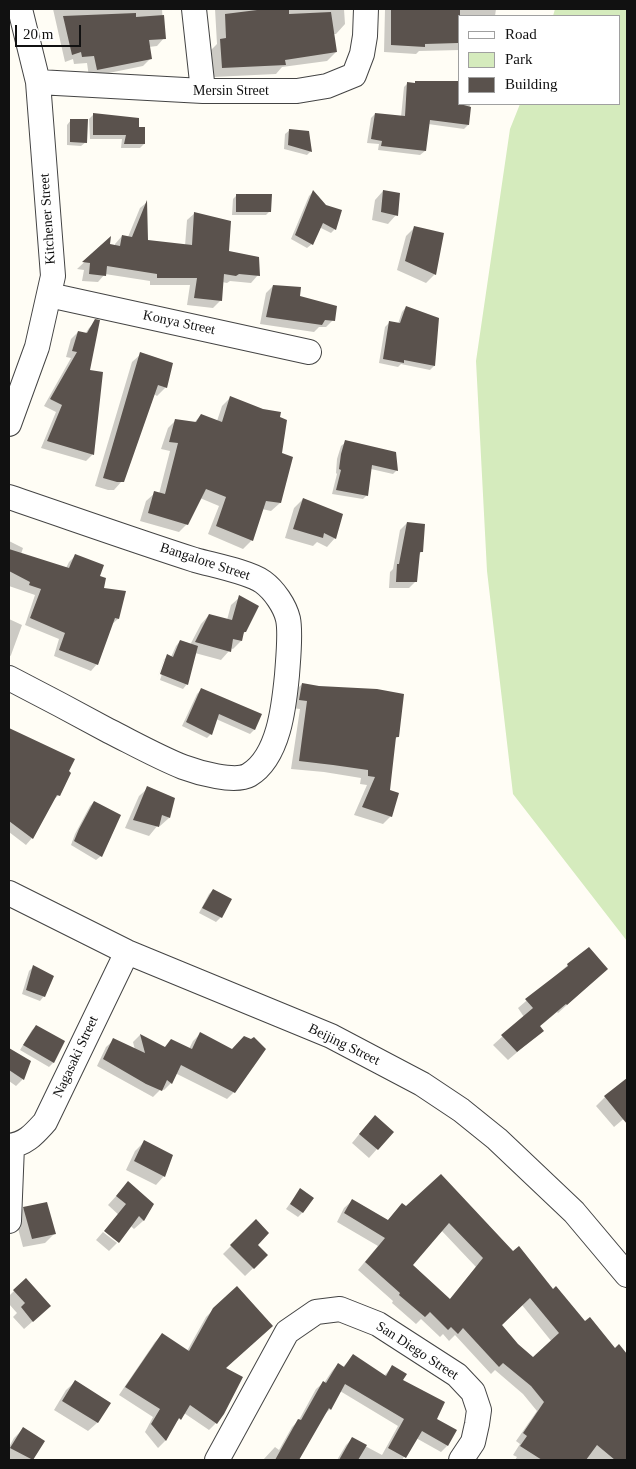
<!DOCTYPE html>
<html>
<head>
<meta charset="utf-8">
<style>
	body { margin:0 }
	#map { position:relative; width:636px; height:1469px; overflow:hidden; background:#fffdf5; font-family:"Times New Roman",serif }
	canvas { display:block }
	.frame { position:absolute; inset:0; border:10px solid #111; pointer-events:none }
	.legend { position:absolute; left:458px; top:15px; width:162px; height:90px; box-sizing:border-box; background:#fff; border:1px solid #a0a0a0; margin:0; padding:6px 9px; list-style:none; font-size:15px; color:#111 }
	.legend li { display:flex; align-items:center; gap:10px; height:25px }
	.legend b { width:25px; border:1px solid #a0a0a0 }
	.scale { position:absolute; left:15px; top:25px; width:66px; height:22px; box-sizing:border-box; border:2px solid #111; border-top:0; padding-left:6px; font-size:15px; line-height:18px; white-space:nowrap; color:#111; -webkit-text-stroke:4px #fff; paint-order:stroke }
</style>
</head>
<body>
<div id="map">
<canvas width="636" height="1469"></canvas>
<div class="frame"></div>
<ul class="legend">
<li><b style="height:6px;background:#fff"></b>Road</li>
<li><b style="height:14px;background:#d5ebbd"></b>Park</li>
<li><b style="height:14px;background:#5a524d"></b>Building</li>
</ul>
<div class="scale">20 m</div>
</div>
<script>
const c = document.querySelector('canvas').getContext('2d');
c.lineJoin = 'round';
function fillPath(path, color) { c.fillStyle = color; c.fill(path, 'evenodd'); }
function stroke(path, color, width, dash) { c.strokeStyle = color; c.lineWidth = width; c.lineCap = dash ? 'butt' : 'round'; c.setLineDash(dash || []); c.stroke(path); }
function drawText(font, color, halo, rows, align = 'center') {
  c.font = font + ' "Times New Roman",serif'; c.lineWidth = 5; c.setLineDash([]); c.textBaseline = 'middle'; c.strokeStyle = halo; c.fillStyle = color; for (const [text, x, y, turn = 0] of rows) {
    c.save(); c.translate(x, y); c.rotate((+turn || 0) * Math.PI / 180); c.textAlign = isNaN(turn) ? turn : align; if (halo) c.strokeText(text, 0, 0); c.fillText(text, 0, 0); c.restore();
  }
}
fillPath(new Path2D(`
	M555,9H627V941L513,794L487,571L476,361L510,129L520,104H620V16H553Z`), '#d5ebbd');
fillPath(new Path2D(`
	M53,9H162L164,38L157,46L149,47L151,58L143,66L89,77L87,63L74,64L73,59L65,62Z
	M215,9H344L345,24L336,34H333L336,52L327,61L282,67L276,74L213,77L211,50L217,44Z
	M385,9H496L495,16H460V50L419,51L416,54L384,52Z
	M408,83L460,104H474H470L468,125L464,129L428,124L425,151L420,155L378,150L379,144L367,143L371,118L375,114L401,117L404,87Z
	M93,115L138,129L144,144L140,148H121L122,139H90L89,119Z
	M71,120L86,142L81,146L67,145V125Z
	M290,130L311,151L307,155L284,149L285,134Z
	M383,191L396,215L388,224L372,220L375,200Z
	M313,192L335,229L331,233L319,227L312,244L307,248L291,239L309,196Z
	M237,195L270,211L266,215H232L233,199Z
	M146,203V241L185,246L187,220L195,213L228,252L258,275L251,283L230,281L227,283L222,282L221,300L213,308L187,305L190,285H150V281L105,274L98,282L82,281L84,270L77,269L109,239L108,245L115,246V244L122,236L128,237L140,208Z
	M415,227L435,274L426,283L397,270L406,236Z
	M273,286L298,297L333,320L326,327H319L314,332L260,324L266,293Z
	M406,307L434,366L430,370L401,364L398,367L379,363L385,327L389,323L398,324L402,312Z
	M96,321L89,371L101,373L92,455L86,461L41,448L56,412L44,406L71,358L66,357L71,339L78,332L85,334L89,328Z
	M141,354L166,387L157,396L154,394L122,481L114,490H108L95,486L132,362Z
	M230,398L280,454V503L271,511L262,509L252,540L243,549L208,534L219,506L200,498L187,524L179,532L140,521L146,501L155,493L159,494L170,451L161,449L168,428L176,420L194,423L201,415L217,421L222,406Z
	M346,442L397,470L393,474L371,469L367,495L363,499L332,494L337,474L336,473L337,459L341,446Z
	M303,499L335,538L327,547L317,542L313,546L285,538L294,508Z
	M407,523L422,551L419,555L416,581L409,588H389L390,572L393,569L400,530Z
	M9,541L23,548L21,554L66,568L69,562L75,556L98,577L102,589L118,619L111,625L97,664L91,671L54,656L59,639L25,625L35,595L9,586Z
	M240,597L245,632L243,634L241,641L233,649L230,648L229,651L221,660L195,653L187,684L183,689L160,680L167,659H164L157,679L164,660L168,656L171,657L176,646L180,641L190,645L201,624L209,615L227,620L231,605Z
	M9,619L22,625L11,655L9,658Z
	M302,684L318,687L398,737L395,739L389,791L391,816L383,824L354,815L367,785L360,784L361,778L324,772L291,769L300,709L292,708L294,692Z
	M201,690L261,715L254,730L250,734L216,719L211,734L207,738L182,726L197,694Z
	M9,730L73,760L59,795L52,801L32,838L26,845L9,832Z
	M148,788L169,818L160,826L158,825L149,836L125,828L139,796Z
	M94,802L101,856L96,860L71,845L75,834L90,806Z
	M213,890L230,900L221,917L216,922L199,913L209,894Z
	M568,965L597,978L558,1013L557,1012L539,1027L542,1031L508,1060L493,1045L524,1017L518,1008Z
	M33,967L44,996L40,1001L22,994L29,971Z
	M37,1026L63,1042L53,1063L49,1067L20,1050L32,1030Z
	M200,1034L232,1050L234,1092L227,1099L175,1073L171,1083L164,1090L161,1089L153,1097L97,1066L106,1047L114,1040L135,1050L133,1042L140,1035L164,1048L189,1049L193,1041Z
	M9,1049L30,1062L23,1079L16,1086L9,1081Z
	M626,1081L627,1083V1116L614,1127L596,1106L605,1097Z
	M366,1126L377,1149L369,1158L352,1143Z
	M144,1142L164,1176L156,1185L126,1170L135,1151Z
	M441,1176L513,1252L627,1364V1460H515L517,1457L513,1455L520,1444L516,1441L537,1411L523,1394L495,1370L491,1374L455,1335L449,1341L443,1334L440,1337L421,1319L416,1324L392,1303L393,1301L358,1270L378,1246L337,1222L344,1208L352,1201L387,1221L395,1212L406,1208ZM441,1230L476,1267L449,1300L411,1265ZM522,1305L552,1342L533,1359L518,1345L500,1325Z
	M128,1183L152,1205L143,1221L134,1229L108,1205Z
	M300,1190L302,1213L298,1217L286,1209Z
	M24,1208L54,1234L45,1243L23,1247L15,1217Z
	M256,1221L257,1245L267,1255L245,1276L223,1254Z
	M103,1232L117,1243L109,1251L96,1240Z
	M26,1279L41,1314L24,1329L13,1317L17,1313L9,1304V1296Z
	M214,1309L224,1369L216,1423L209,1430L184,1413L173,1426L165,1441L158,1448L145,1432L153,1417L119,1395L155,1342L162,1335L187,1351L206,1317Z
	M353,1356L384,1376L392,1367L401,1381L436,1420L447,1446L441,1452L416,1438L402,1460H337L346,1445L352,1439L382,1455L398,1426L340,1391L330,1409L323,1416L309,1440L295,1460H263L275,1447L279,1450L292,1427L299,1420L316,1389L323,1383H324L332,1371L338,1364L343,1367Z
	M75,1382L109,1403L97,1423L88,1431L54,1410L66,1390Z
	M23,1429L43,1441L31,1460H9V1447L14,1438Z`), '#0003');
fillPath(new Path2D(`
	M265,9H289V14L331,12L337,52L285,60L286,65L222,68L220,39L226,38L225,14Z
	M391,9H460V37H458V43L425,44V47L391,45Z
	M136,13V17L164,15L166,39L149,40L152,59L97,70L94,56L82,57L81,52L72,55L63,16Z
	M415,81H460V104L471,107L469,125L430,120L426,151L381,146L382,141L371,139L375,113L405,116L407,82L415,83Z
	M93,113L139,118V127H145V144H124L126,135H93Z
	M70,119H88L87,143L70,142Z
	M289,129L309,131L312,152L288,145Z
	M313,190L326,205L342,210L336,230L323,223L313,245L295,235Z
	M383,190L400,193L398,216L381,212Z
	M236,194H272L271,212H236Z
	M147,200L148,240L192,245L194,212L231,221L229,251L259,257L260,276L239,274L236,276L224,274L222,301L194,298L197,278H157V274L107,266L106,276L89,274L90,263L82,262L111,236L110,244L120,246L122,235L132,237Z
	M414,226L444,233L436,275L405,261Z
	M273,285L301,287L300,296L337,306L335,321L325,320L322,325L266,317Z
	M406,306L439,318L435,366L404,360V363L383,359L389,321L400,323Z
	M95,319L100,320L90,370L103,372L94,455L47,441L62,405L50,399L77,352L72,351L78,331L87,333Z
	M140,352L173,363L167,388L158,385L124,482H117L103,478Z
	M230,396L263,409L281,412L280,417L287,420L282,453L293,457L281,503L266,501L253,541L216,526L226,497L206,489L188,525L148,513L154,491L165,494L178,443L169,442L175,419L196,422L201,414L222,422Z
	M345,440L396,452L398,471L372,465L368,496L336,490L341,470L339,469L341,454Z
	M303,498L343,514L336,539L324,533L323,538L293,529Z
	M407,522L425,524L423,552H420L417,582H396L397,564H399Z
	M9,549L69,568L75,554L104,565L100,576L106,578L104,588L126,591L119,619L115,618L98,665L59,650L65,633L30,618L41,589L29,585L30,582L9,571Z
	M239,595L259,606L246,632H244L242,641L233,639L231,652L195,642L209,614L232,620Z
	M180,640L198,646L188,685L160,674L167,654L173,657Z
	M302,683L319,686L377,689L404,694L399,737H396L390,790L399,793L392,817L362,807L375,777L368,776V770L333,765L299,761L307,701L299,700Z
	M201,688L262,714L255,730L219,714L212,735L186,722Z
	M9,728L75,759L69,771L71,773L60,796L57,795L33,839L9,821Z
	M147,786L175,798L170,818L162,815L159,827L133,820Z
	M94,801L121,815L102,857L74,841L79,829Z
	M213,889L232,899L222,918L202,908Z
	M589,947L608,969L567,1005L566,1004L540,1026L544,1031L517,1052L501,1035L533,1008L525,999L568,966L567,964Z
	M33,965L54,976L45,997L26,990Z
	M36,1025L65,1041L54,1063L23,1045Z
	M200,1032L232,1049L244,1036L251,1039L254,1037L266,1049L235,1093L181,1065L172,1084L167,1080L162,1091L146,1084L103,1059L113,1038L145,1053L140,1034L165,1047L171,1039L192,1049Z
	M9,1048L31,1061L24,1080L9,1070Z
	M627,1078V1124L604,1096Z
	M375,1115L394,1132L378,1150L359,1134Z
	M144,1140L173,1155L165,1177L134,1161Z
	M441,1174L513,1251L519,1246L553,1289L556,1286L585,1321L590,1317L615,1348L619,1344L627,1354V1460H615L597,1445L586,1460H542L520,1446L527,1436L523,1433L544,1402L531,1386L503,1363L499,1367L463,1328L458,1334L451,1327L448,1330L430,1312L425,1317L399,1295L400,1293L365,1262L385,1238L344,1213L352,1199L388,1220L402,1203L406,1206ZM449,1223L483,1258L450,1299L413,1265ZM530,1298L559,1333L533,1357L518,1344L502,1325Z
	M128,1181L154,1204L144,1221L139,1216L119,1243L104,1231L126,1204L116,1196Z
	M300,1188L314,1198L303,1213L290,1204Z
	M47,1202L56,1234L32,1239L23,1207Z
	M256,1219L269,1233L258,1245L268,1255L254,1269L230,1245Z
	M26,1278L51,1306L33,1322L21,1307L25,1303L13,1290Z
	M237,1286L273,1326L226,1368L243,1377L224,1414L217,1424L190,1405L181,1420L179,1418L166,1441L151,1424L160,1409L125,1387L162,1333L189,1351L213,1308Z
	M353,1354L386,1376L392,1365L407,1374L403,1380L445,1402L437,1419L457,1430L448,1446L422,1431L406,1458L388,1448L404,1419L345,1384L331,1410L329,1408L299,1460H275L298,1419L301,1420L323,1381L326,1383L338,1363L344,1367Z
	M75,1380L111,1403L98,1423L62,1401Z
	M23,1427L45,1441L33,1460L10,1448Z
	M352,1437L367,1445L358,1460H339Z`), '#5a524d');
const minor = new Path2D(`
	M194,9L203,91
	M38,82L203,91H297L327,86L354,75L362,54L365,36L366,9
	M49,295L309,352
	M9,424L37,347L53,276L38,82L20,9
	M9,497C71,518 133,540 195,560C212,565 249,572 263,582C274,590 285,606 288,619C291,633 288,660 287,675C284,706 279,757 249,775C235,783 199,773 183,767C158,757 133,743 109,731C76,713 42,695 9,678
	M9,893L127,952L331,1036L422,1084L461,1110L497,1139L574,1212L627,1275
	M9,1146C26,1144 34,1134 45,1122L127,952
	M9,1221L12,1146
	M217,1460L287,1332L316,1312L340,1309L378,1324L457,1375L473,1392L479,1410L477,1424L473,1442L461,1460`);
stroke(minor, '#444', 26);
stroke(minor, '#fff', 24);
drawText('14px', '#111', '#fff', [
	["Mersin Street",231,91],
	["Kitchener Street",48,219,-94],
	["Konya Street",179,323,12],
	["Bangalore Street",205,562,18],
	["Beijing Street",344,1045,26],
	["Nagasaki Street",76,1057,-65],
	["San Diego Street",417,1351,33]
]);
</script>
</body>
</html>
